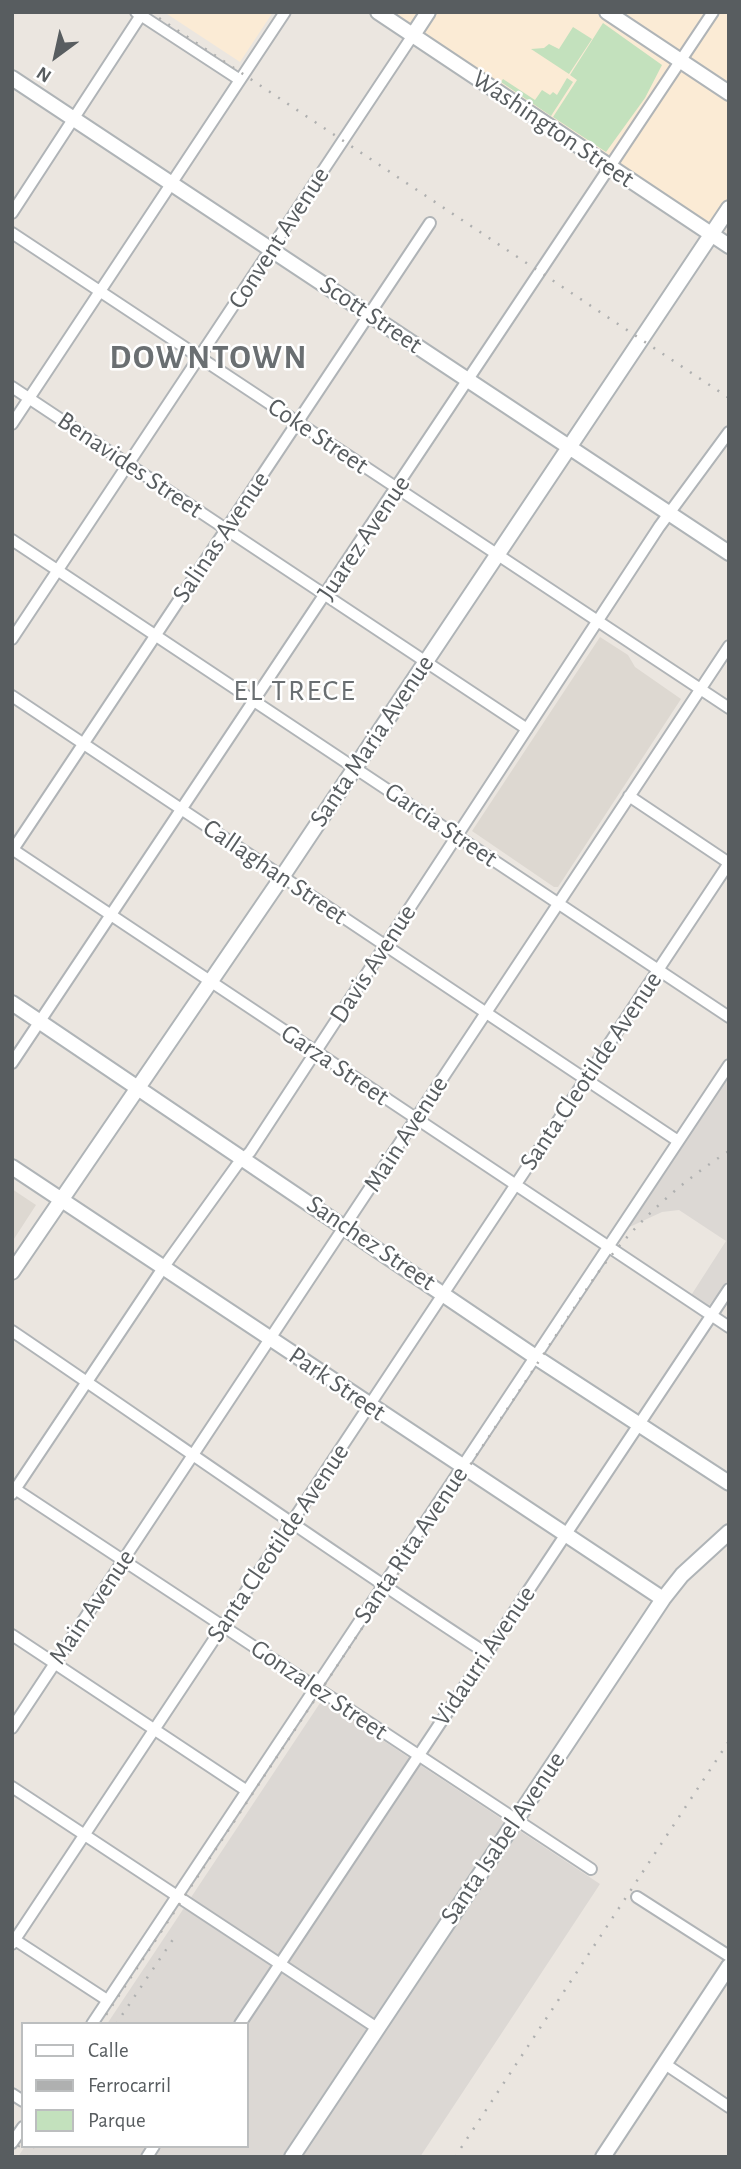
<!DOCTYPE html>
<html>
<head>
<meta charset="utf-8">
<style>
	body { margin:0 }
	#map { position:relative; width:741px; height:2169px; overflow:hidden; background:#ebe6e0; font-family:"Alegreya Sans",sans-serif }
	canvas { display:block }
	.frame { position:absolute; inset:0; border:14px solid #585d60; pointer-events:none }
	.legend { position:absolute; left:21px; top:2022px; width:228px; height:126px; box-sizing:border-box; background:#fff; border:2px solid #bcbebf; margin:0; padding:9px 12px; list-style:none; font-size:21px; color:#585d60 }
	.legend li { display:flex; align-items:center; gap:14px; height:35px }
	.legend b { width:35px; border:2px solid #bcbebf }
	.north { position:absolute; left:21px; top:21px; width:70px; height:70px; -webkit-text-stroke:5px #fff; paint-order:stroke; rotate:213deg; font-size:19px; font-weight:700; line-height:28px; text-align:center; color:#585d60 }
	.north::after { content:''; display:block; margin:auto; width:24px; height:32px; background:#585d60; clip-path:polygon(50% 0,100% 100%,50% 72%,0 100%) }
</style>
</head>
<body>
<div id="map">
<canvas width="741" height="2169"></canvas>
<div class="frame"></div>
<ul class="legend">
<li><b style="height:9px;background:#fff"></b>Calle</li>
<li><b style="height:9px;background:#afb0b0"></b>Ferrocarril</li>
<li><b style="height:19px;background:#c3e1bd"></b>Parque</li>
</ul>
<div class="north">N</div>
</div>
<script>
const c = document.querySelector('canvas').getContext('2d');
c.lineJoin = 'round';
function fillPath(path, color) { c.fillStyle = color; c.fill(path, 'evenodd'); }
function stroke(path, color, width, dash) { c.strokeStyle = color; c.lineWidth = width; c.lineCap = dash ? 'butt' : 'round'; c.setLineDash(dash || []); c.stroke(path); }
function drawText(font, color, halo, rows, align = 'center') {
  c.font = font + ' "Alegreya Sans",sans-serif'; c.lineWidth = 5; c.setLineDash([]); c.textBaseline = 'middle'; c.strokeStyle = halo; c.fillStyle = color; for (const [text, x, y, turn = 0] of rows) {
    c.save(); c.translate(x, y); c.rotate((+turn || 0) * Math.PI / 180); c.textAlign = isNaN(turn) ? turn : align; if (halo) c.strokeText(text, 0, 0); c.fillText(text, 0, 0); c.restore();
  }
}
fillPath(new Path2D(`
	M164,12L213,14L273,12L240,62Z
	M378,12H729V208L711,234Z`), '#fbebd5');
fillPath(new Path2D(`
	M729,1071V1279L707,1308L690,1297L726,1241L679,1210L662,1212L623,1230Z
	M322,1700L600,1884L420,2157H18L25,2146H247V2024H107Z`), '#dcd8d4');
fillPath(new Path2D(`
	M600,637L628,655L635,667L681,699L558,887H554L472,831Z
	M12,1189L36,1205L12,1242Z`), '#ddd8d1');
fillPath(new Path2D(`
	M603,23L662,65L645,98L606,152L553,117L577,80L570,75Z
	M573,27L592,39L569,74L531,49L544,48L549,44L559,49Z
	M567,78L573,82L551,116L501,82L503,79L535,100L542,90L550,95L553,92L557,95Z`), '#c3e1bd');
const street = new Path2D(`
	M136,12L240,80
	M12,213L143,12
	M12,233L729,708
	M12,387L527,729
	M12,424L285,12
	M12,540L729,1017
	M12,639L413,35
	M12,696L678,1141
	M629,796L729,863
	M12,849L729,1327
	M12,851L430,223
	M12,1063L713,12
	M12,1331C170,1438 326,1549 486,1653
	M12,1487L591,1869
	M12,1494L163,1268L237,1165L250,1152L659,527L729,432
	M12,1635L247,1791
	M12,1728L729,646
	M12,1787L377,2028
	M637,1897L729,1956
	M12,1938L107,2000
	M12,1944L729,863
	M92,2024L729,1065
	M240,2024L729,1289
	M665,2064L729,2107
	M12,2094L23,2101
	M12,2143L23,2127
	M147,2157L154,2146`);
const secondary = new Path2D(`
	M378,12L729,246
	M607,12L729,93
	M413,35L428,12
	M12,78L729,553
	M12,1003L540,1360L729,1483
	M12,1167L663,1599
	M12,1272L282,877L729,208
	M292,2157L663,1599L682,1575L729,1532
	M603,2157L729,1966`);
stroke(street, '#b0b4b7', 14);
stroke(secondary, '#afb4b7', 18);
stroke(street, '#fff', 10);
stroke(secondary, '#fff', 14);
stroke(new Path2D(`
	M150,12L729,398
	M100,2024L594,1278C631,1227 676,1185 729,1151
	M116,2024L176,1935
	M12,2156L23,2140
	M27,2157L34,2146
	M455,2157L729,1741`), '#afb0b0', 2.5, [2, 9]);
drawText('26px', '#585d60', '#fff', [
	["Washington Street",553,129,34],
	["Convent Avenue",279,238,-57],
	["Scott Street",371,315,34],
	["Coke Street",318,436,34],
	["Benavides Street",130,465,34],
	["Salinas Avenue",221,537,-56],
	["Juarez Avenue",364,538,-56],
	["Santa Maria Avenue",372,741,-56],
	["Garcia Street",441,825,34],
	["Callaghan Street",275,872,34],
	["Davis Avenue",373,964,-57],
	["Garza Street",335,1065,34],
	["Santa Cleotilde Avenue",591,1071,-56],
	["Main Avenue",406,1134,-57],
	["Sanchez Street",371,1243,34],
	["Park Street",337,1384,34],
	["Santa Cleotilde Avenue",278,1543,-56],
	["Santa Rita Avenue",411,1545,-56],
	["Main Avenue",92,1607,-56],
	["Vidaurri Avenue",484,1656,-56],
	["Gonzalez Street",319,1690,34],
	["Santa Isabel Avenue",503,1838,-56]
]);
c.letterSpacing = '2px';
drawText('30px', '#6a6f72', '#fff', [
	["EL TRECE",295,691]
]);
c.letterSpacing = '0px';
c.letterSpacing = '2px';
drawText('bold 33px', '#6a6f72', '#fff', [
	["DOWNTOWN",209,358]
]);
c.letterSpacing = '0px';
</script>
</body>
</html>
